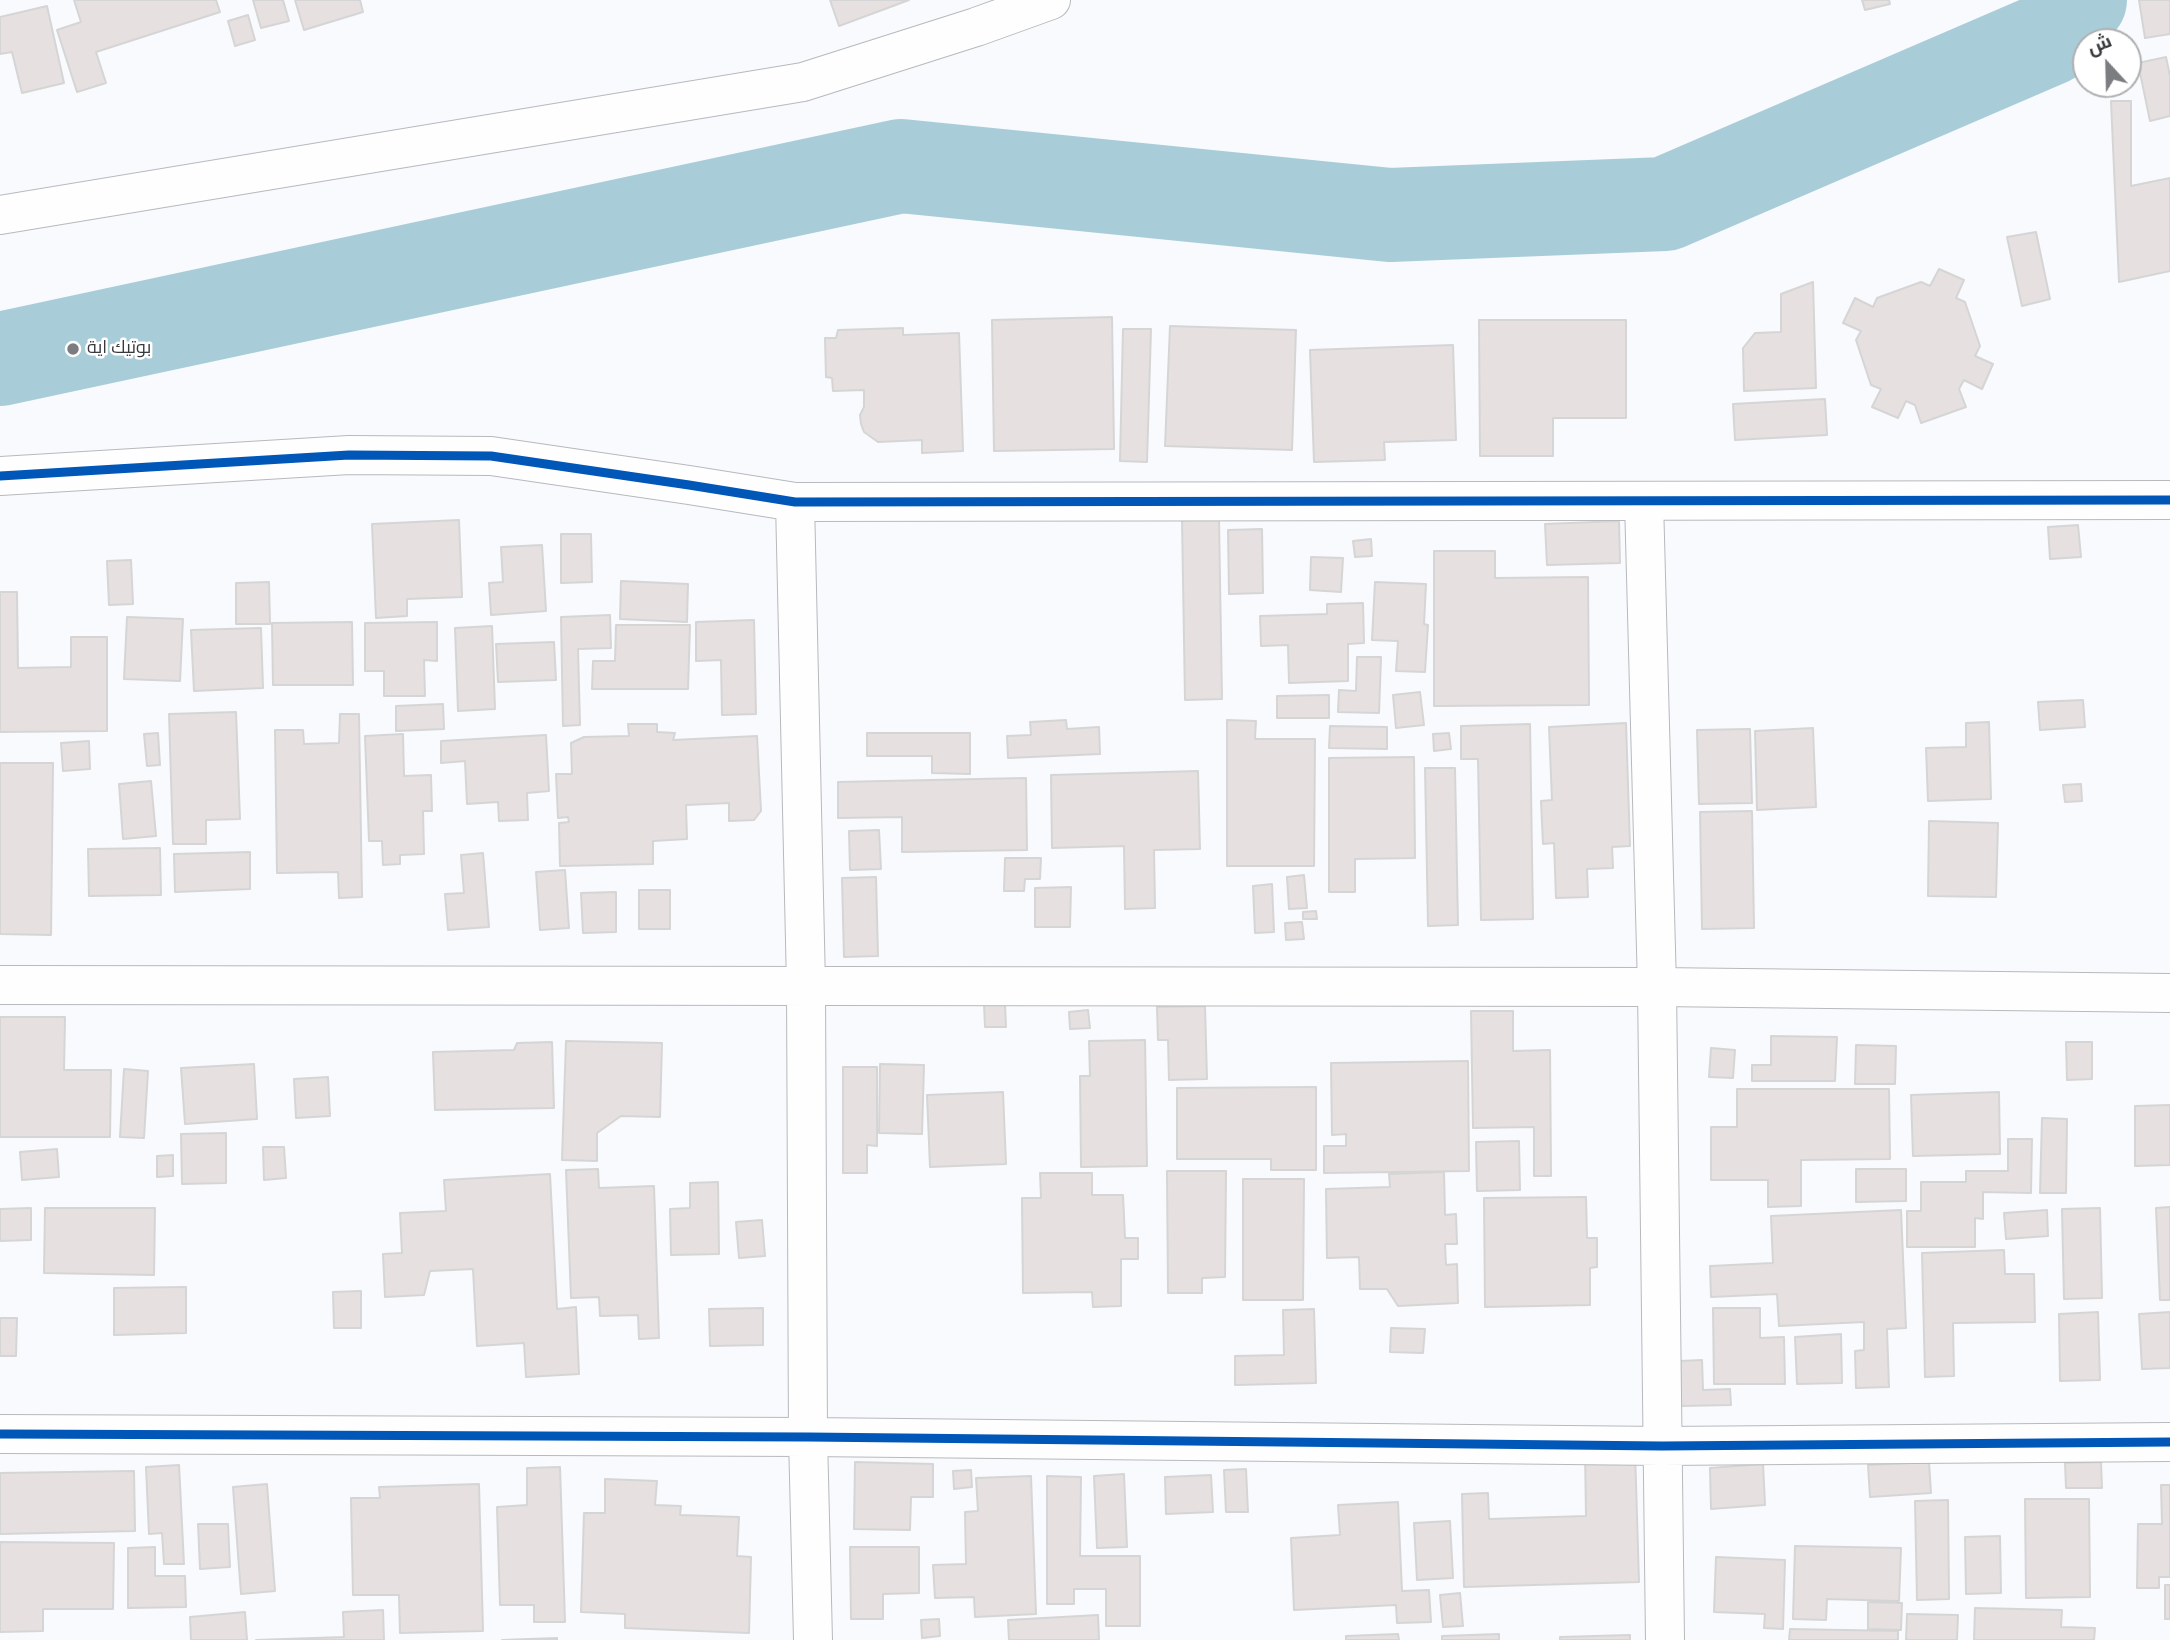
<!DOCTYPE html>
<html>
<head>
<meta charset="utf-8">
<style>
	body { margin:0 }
	#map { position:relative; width:2170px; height:1640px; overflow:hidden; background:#f8fafd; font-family:Overpass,Cairo,sans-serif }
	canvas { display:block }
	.north { position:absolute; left:2072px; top:28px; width:70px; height:70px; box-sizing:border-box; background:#fff; border:2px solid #afb0b1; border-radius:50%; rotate:338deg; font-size:19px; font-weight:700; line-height:28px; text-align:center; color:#373a3d }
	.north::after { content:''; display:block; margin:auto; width:24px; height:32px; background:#7b7d80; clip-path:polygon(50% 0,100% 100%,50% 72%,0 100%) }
</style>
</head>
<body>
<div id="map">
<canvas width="2170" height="1640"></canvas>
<div class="north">ش</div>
</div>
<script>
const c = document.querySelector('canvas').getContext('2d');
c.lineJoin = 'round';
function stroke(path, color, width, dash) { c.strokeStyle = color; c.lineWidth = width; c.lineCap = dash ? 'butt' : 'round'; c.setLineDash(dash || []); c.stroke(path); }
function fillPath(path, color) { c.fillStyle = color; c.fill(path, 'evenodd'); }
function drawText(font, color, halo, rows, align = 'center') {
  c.font = font + ' Overpass,Cairo,sans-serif'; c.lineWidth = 5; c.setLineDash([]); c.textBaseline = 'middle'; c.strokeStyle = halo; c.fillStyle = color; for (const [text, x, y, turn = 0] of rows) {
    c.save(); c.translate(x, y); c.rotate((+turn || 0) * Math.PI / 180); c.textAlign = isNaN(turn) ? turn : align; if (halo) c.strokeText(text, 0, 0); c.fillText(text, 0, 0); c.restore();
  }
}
stroke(new Path2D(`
	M0,359L901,166L1390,215L1665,204L2050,38L2080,0`), '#a8cdd9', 94);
const building = new Path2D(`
	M74,0H216L220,12L96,52L106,83L77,92L57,30L81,22Z
	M253,0H283L289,21L261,28Z
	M295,0H360L363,12L304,30Z
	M830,0H909L839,26Z
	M1862,0H1889L1890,4L1865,10Z
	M2139,0H2170V34L2145,38Z
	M47,6L64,83L22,93L12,52L0,54V17Z
	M248,15L255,40L235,46L228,21Z
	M2166,57L2170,76V116L2150,121L2138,63Z
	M2111,101H2131V186L2170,178V271L2119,282Z
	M2036,232L2050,299L2022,306L2007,237Z
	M1939,269L1964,280L1956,298L1965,302L1980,346L1975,356L1993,364L1982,389L1964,380L1959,389L1966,407L1921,423L1915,405L1906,401L1898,418L1872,407L1881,389L1871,385L1856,340L1861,331L1843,323L1855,298L1873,307L1877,298L1921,282L1930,286Z
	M1813,282L1816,388L1744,391L1743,348L1755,333L1781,332V294Z
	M1112,317L1114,449L994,451L992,320Z
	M1479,320H1626V418H1553V456H1480Z
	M1170,326L1296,330L1292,450L1165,446Z
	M903,328V335L959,333L963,451L922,453V440L878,442L864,432L861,424L860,415L864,407V390L833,391L832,378L826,377L825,338H836L838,330Z
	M1123,329H1151L1147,462L1120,461Z
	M1453,345L1456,440L1384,442L1385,460L1314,462L1310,350Z
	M1825,399L1827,435L1735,440L1733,404Z
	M1182,519H1219L1222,699L1185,700Z
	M459,520L462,597L407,599V616L376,618L372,524Z
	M1619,521L1620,563L1547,565L1545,524Z
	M2078,525L2081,557L2050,559L2048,527Z
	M1262,529L1263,593L1229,594L1228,530Z
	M561,534H591L592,582L561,583Z
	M1371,539L1372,556L1355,557L1353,541Z
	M542,545L546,611L491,615L489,583L503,582L501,547Z
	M1434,551H1495V578L1588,577L1589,705L1434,706Z
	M1311,557L1343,558L1341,592L1310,590Z
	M131,560L133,604L109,605L107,561Z
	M621,581L688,584L687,622L620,619Z
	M269,582L270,624H236V583Z
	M1375,582L1426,584L1424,624L1428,625L1425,672L1396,671L1398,641L1372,640Z
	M0,592H17L18,668L71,667V637H107V731L0,732Z
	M1363,603L1364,643L1348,644V681L1289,683L1288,645L1261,646L1260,616L1327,614V604Z
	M610,615L611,648L578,649L580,725L563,726L561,617Z
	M127,617L183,619L180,681L124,679Z
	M754,620L756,714L722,715L721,660L696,661V622Z
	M352,622L353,685H273L272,623Z
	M437,622V661L424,660L425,696H384V671H365V623Z
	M616,625H690L688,689H592L593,661H615Z
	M492,626L495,709L458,711L455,628Z
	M261,628L263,688L194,691L191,630Z
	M554,642L556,680L498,682L496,644Z
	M1357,657H1381L1379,713L1338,712L1339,690L1356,691Z
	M1420,692L1424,725L1396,728L1393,695Z
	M1329,695V718H1277V696Z
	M2083,700L2085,727L2040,730L2038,702Z
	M443,704L444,729L396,731V706Z
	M236,712L240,819L206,820V844H173L169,714Z
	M340,714H359L362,897L339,898L338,872L277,873L275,730H303L304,744L339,743Z
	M1066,720L1067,729L1099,727L1100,754L1008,758L1007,736L1031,735L1030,722Z
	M1227,720L1256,721L1255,739H1315L1314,866H1227Z
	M1989,722L1991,799L1928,801L1926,748L1966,747V723Z
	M1626,723L1630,846L1612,847L1613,868L1587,869L1588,897L1556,898L1554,843L1543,844L1541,801L1552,800L1549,727Z
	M628,724H657V732L675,733L673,740L757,736L761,811L754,820L729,821V803L686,805L687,839L653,841V864L560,866L559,823L569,822L568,817L558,818L556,774H572L571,743L584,737L629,736Z
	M1530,724L1533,919L1481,920L1478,759H1461V726Z
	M1330,726L1387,727V749L1329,748Z
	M1813,728L1816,807L1757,810L1755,731Z
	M1750,729L1752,803L1699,804L1697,730Z
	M158,733L160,765L147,766L144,734Z
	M867,733H970V774L932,773V756H867Z
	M1449,733L1451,749L1434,751L1433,734Z
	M403,734L404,776L431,775L432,811H423L424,854L400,855V864L383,865L382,841H369L365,736Z
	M546,735L549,791L527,793L528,820L499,821L498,802L467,804L465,761L441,763V741Z
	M89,741L90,769L63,771L61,743Z
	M1414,757L1415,858L1355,859V892H1329V758Z
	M0,763H53L51,935L0,934Z
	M1425,768H1455L1458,925L1428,926Z
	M1198,771L1200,849L1154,850L1155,908L1125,909L1124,846L1052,848L1051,775Z
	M1026,778L1027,850L902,852V817L838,818V782Z
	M151,781L156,836L123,839L119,784Z
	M2081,784L2082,801L2065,802L2063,785Z
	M1752,811L1754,928L1702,929L1700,812Z
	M1929,821L1998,823L1996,897L1928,896Z
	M879,830L881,869L850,870L849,831Z
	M160,848L161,895L89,896L88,849Z
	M250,852V889L175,892L174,854Z
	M483,853L489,927L448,930L445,894L464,893L461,855Z
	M1005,858H1041L1040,879H1025L1024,891H1004Z
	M565,870L569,928L540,930L536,872Z
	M1304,875L1307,908L1289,909L1287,877Z
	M876,877L878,956L844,957L842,878Z
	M1272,884L1274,932L1255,933L1253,886Z
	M1071,887L1070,927H1035V888Z
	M639,890H670V929H639Z
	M616,892V932L583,933L581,893Z
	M1316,911L1317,919H1303V912Z
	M1302,922L1304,939L1286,940L1285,923Z
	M984,1004H1005L1006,1027H985Z
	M1205,1006L1207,1079L1169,1080L1168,1040H1158L1157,1007Z
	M1088,1010L1090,1028L1070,1029L1069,1012Z
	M1471,1011H1513V1051L1550,1050L1551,1176H1534V1127L1473,1128Z
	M0,1017H65L64,1070H111L110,1137H0Z
	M1771,1036L1837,1037L1835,1081H1752V1065H1771Z
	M1145,1040L1147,1166L1081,1167L1080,1076H1090L1089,1041Z
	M566,1041L662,1043L660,1117L621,1116L597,1133V1161L562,1160Z
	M552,1042L554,1108L435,1110L433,1052L514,1050L517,1043Z
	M2066,1042H2092V1079L2067,1080Z
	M1856,1045L1896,1046L1895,1084H1855Z
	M1711,1048L1735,1050L1733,1078L1709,1077Z
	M1468,1061L1469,1171L1324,1173V1146H1346V1134L1332,1135L1331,1063Z
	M254,1064L257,1119L185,1124L181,1068Z
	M880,1064L924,1065L922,1134L879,1133Z
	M843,1067H877V1146L867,1145V1173H843Z
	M124,1069L148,1071L144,1138L120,1137Z
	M328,1077L330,1116L296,1118L294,1079Z
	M1316,1087V1170H1271V1159H1177V1088Z
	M1737,1089H1889L1890,1159L1801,1160V1206L1768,1207V1180H1711V1127H1737Z
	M1003,1092L1006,1164L930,1167L927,1095Z
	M1999,1092L2000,1154L1913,1156L1911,1095Z
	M2170,1105V1165L2135,1166V1106Z
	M2042,1118L2067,1119L2066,1193H2040Z
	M226,1133V1183L182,1184L181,1134Z
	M2008,1139H2032L2031,1193L1983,1192V1219L1975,1218V1247H1907V1211H1921V1182H1966V1171H2008Z
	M1519,1141L1520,1190L1477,1191L1476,1142Z
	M263,1147H284L286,1178L264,1180Z
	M57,1149L59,1177L22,1180L20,1152Z
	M173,1155V1176L157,1177V1156Z
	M598,1169L599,1188L654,1186L659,1338L639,1339L638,1315L600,1316L599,1297L571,1298L566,1170Z
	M1856,1169H1906V1201L1856,1202Z
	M1167,1171H1226L1225,1277L1202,1278V1293H1168Z
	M1444,1172L1445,1215L1456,1214L1457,1244H1445L1446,1265L1457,1264L1458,1303L1398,1306L1387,1289H1360L1359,1257L1327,1258L1326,1189L1390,1187L1389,1174Z
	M1040,1173H1092V1195H1123L1125,1238H1138V1259H1121V1306L1093,1307L1092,1292L1023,1293L1022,1198H1041Z
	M550,1174L557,1309L576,1307L579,1374L526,1377L524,1343L477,1346L473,1269L430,1271L424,1295L385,1297L383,1254L402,1253L400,1213L446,1211L444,1180Z
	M1243,1179H1304L1303,1300H1243Z
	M718,1182L719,1254L671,1255L670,1209L690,1208V1183Z
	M1586,1197L1587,1238H1597V1267L1590,1268V1305L1485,1307L1484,1198Z
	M2170,1207V1300H2160L2156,1208Z
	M31,1208V1240L0,1241V1209Z
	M45,1208H155L154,1275L44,1273Z
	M2100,1208L2102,1298L2064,1299L2062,1209Z
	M1901,1210L1906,1328L1887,1329L1889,1387L1856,1388L1855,1351L1864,1350V1322L1779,1326L1777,1294L1711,1297L1710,1266L1773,1263L1771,1216Z
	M2047,1210L2048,1236L2006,1239L2004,1213Z
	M762,1220L765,1256L739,1258L736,1222Z
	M2004,1250L2005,1274H2034L2035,1322L1953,1323L1954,1376L1925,1377L1922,1253Z
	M186,1287V1333L114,1335V1288Z
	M361,1291V1328H334L333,1292Z
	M763,1308V1345L710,1346L709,1309Z
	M1713,1308H1760V1338L1784,1337L1785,1384H1714Z
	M1314,1309L1316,1383L1235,1385V1356L1284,1355L1283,1310Z
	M2098,1312L2100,1380L2060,1381L2059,1314Z
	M2170,1312V1368L2142,1369L2139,1314Z
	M0,1318H17L16,1356H0Z
	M1391,1328L1425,1329L1423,1353L1390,1352Z
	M1841,1334L1842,1383L1797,1384L1795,1337Z
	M1702,1360L1703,1390L1730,1389L1731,1405L1681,1406L1680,1361Z
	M1635,1451L1639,1582L1464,1587L1462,1494L1488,1493L1489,1519L1586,1516L1585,1452Z
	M855,1462L933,1464V1497H911L910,1530L854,1529Z
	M1929,1462L1931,1493L1870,1497L1868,1465Z
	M2101,1462L2102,1488H2066L2065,1463Z
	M1763,1464L1765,1505L1711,1509L1710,1468Z
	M179,1465L184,1564H164L162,1533L149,1534L146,1467Z
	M560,1467L565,1622H534V1605H500L497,1507L527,1505V1468Z
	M1246,1469L1248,1512H1226L1224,1470Z
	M971,1470L972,1487L954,1489L953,1471Z
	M134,1471L135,1531L0,1534V1473Z
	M1124,1474L1127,1547L1097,1548L1094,1476Z
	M1211,1475L1213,1512L1166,1514L1165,1477Z
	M1031,1476L1036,1614L975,1617L974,1597L935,1598L933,1565L966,1564L965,1512L978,1511L976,1478Z
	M1047,1476L1081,1477L1080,1556H1140V1626H1106V1589H1074V1604H1047Z
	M605,1479L657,1481L655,1505L681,1506L680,1515L739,1517L737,1556L751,1557L749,1633L625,1628V1614L581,1612L584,1513H605Z
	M267,1484L275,1591L241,1594L233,1487Z
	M479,1484L483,1631L400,1633L399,1595H353L351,1498H380L379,1487Z
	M2161,1485H2170V1577H2159V1588H2137L2138,1524H2162Z
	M2025,1499H2089L2090,1597L2026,1598Z
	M1948,1500L1949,1599L1917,1600L1915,1501Z
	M1398,1502L1402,1591L1429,1590L1431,1622L1397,1623L1396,1605L1294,1610L1291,1538L1340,1535L1338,1505Z
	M1450,1521L1453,1578L1417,1580L1414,1523Z
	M198,1524H228L230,1567L200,1569Z
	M2000,1536L2001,1593L1966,1594L1965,1537Z
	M0,1542L114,1543L113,1609H43V1631L0,1632Z
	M1795,1546L1901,1548L1899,1601L1827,1599L1826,1620L1793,1619Z
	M155,1547V1576H185L186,1607L128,1608V1548Z
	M850,1547H919V1593L883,1594V1619H851Z
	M1716,1557L1785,1560L1783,1629L1764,1628L1765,1614L1714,1612Z
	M2165,1585H2170V1619H2165Z
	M1460,1593L1463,1626L1443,1627L1440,1595Z
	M1868,1602L1902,1603L1901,1630L1868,1629Z
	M1975,1608L2062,1610L2061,1627L2095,1628L2094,1640H1974Z
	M383,1610L384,1640H256L344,1637L343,1612Z
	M245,1612L247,1640H191L190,1617Z
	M1907,1614L1958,1615L1957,1640H1906Z
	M1098,1615L1099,1640H1009L1008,1620Z
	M939,1619L940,1636L922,1638L921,1620Z
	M1790,1629L1898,1631V1640H1789Z
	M1398,1634L1399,1640H1346V1636Z
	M1499,1634V1640H1442V1636Z
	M1630,1635V1640H1560V1637Z
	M557,1638V1640H502Z`);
fillPath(building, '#e6e0e1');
stroke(building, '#d6d5d5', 2);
const minor = new Path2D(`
	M0,215L803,82L976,27L1051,0
	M0,476L349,455L491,456L689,485L795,502L2170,500
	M1644,501L1657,987L1665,1640
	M795,502L806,985L808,1437L813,1640
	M0,985L1657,987L2170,993
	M0,1434L808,1437L1662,1446L2170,1442`);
stroke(minor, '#b7b9bc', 40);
stroke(minor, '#fefeff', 38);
stroke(new Path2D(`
	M0,476L349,455L491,456L689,485L795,502L2170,500
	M0,1434L808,1437L1662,1446L2170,1442`), '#0057b8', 9);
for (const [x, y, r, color] of [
	[73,349,7,"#7b7d80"]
]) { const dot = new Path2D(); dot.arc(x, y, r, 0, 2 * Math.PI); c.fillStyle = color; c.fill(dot); stroke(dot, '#fff', 2.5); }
drawText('18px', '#373a3d', '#fff', [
	["بوتيك اية",87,349]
], 'left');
</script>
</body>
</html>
